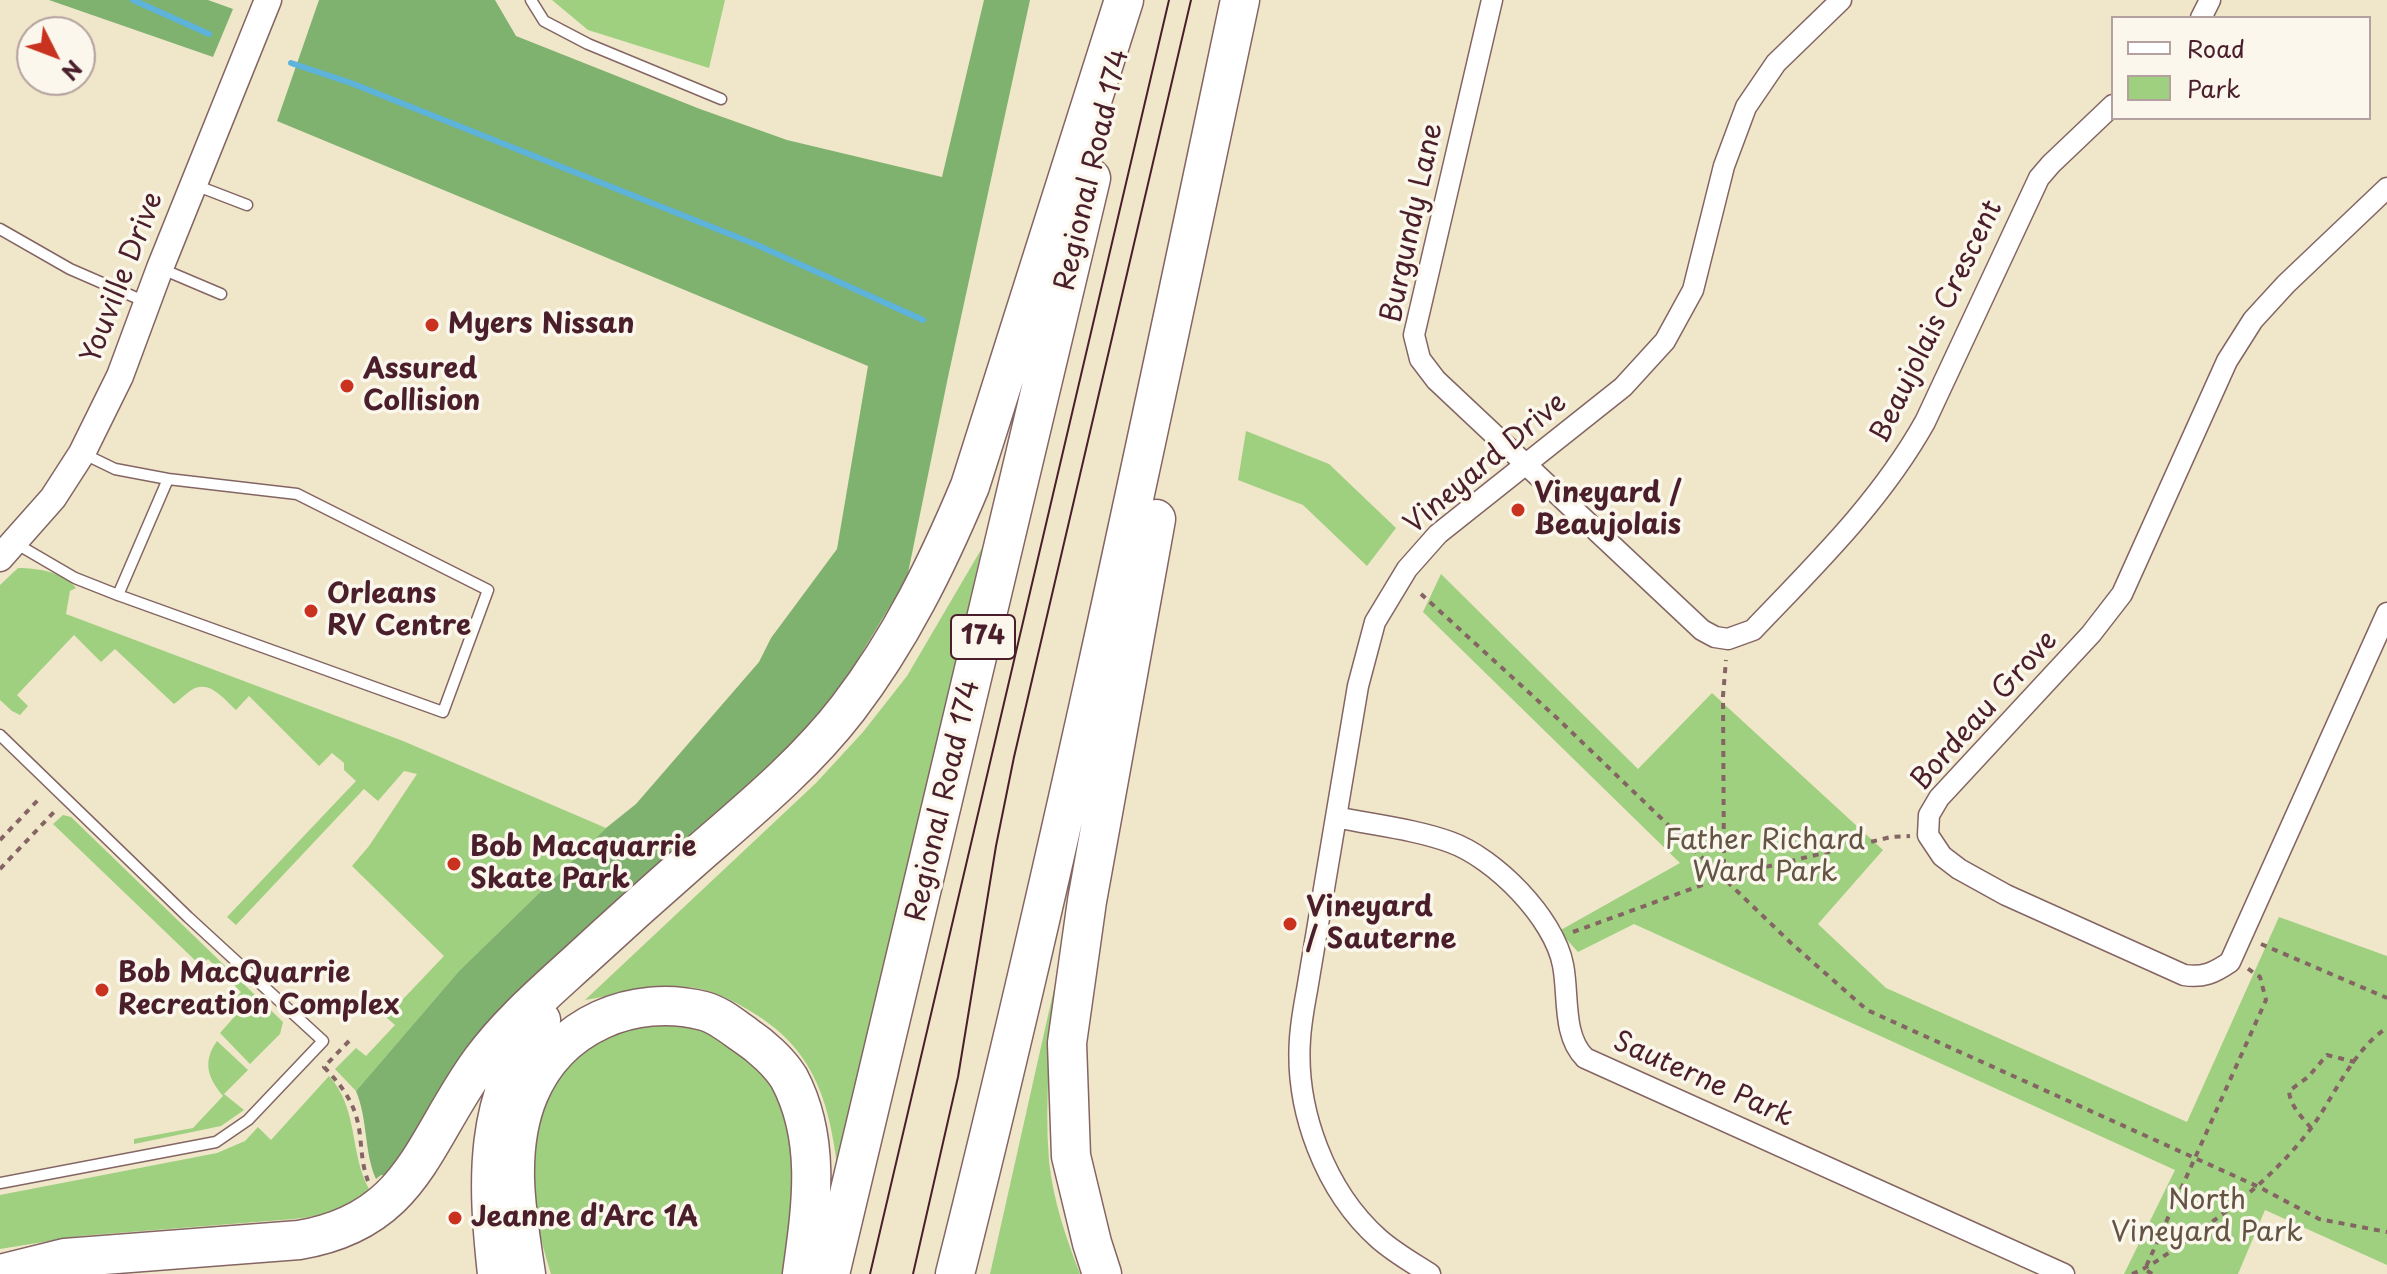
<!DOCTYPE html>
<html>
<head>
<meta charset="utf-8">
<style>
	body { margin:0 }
	#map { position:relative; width:2387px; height:1274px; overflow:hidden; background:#f0e6ca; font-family:"Playpen Sans",sans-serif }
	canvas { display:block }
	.legend { position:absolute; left:2111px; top:16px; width:260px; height:104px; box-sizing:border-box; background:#fbf7ec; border:2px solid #b4a19f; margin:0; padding:10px 14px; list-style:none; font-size:24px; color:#4a1f2b }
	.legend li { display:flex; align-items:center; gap:16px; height:40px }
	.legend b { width:40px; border:2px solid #b4a19f }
	.north { position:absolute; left:16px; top:16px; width:80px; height:80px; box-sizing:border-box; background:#fbf7ec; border:2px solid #b4a19f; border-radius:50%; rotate:132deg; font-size:22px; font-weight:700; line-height:32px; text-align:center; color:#4a1f2b }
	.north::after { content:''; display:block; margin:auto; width:28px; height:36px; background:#c8321e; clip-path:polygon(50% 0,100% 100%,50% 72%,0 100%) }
</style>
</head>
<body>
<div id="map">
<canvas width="2387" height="1274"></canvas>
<ul class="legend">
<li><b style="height:10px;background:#fff"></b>Road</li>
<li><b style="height:22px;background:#9ed080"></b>Park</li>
</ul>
<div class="north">N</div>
</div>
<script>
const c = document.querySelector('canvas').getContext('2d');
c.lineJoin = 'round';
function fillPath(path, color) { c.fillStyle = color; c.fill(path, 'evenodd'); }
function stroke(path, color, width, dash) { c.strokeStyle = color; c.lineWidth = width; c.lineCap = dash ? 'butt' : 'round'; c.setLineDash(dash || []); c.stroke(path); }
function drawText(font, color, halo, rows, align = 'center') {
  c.font = font + ' "Playpen Sans",sans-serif'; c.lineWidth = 7; c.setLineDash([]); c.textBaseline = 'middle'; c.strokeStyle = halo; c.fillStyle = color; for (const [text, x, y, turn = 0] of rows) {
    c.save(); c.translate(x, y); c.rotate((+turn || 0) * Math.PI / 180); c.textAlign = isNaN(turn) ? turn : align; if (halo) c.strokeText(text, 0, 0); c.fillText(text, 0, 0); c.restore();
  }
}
fillPath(new Path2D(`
	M552,0H725L709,68L588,30Z
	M1246,431L1329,464L1396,528L1367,566L1303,505L1238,480Z
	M982,548L837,1164C828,1094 810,1044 745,1008C728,998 709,989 688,987C654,984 619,994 585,1000L816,783L863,732L907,676Z
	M18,568C37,568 64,572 76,588L70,591L66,614L403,741L606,828L459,971L356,1091L335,1069L356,1048L366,1056L395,1025L386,1017L444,956L352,866L369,846L417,774L404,771L378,801L364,789L236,925L227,917L356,781L344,770V763L332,753L319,766L249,696L236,710C223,698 208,678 190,691C184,695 180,700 174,704L115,649L101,662L74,635L17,695L28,706L20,715L12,711L0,700V585Z
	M1441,574L1638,769L1712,693L1883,850L1818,924L1886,988L2187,1122L2279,917L2387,956V1265L2265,1210L2238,1274H2124L2175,1170L1634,924L1578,952L1559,931L1680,863L1423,612Z
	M63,815L71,817L283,1022L280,1034L250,1064L220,1033L235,1016L227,1008L241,992L208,959L201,966L53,824Z
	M1058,971C1051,1034 1044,1097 1049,1161C1053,1200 1066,1238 1080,1274H990Z
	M659,1022L695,1026L756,1060L795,1116L794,1274H551C544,1251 537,1226 535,1202C526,1137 548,1054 616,1031C630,1027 645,1025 659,1022Z
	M217,1041L248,1070L224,1094L244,1110L221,1126L134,1144V1139L193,1128L223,1096C208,1078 202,1062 217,1041Z
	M329,1076C359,1109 349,1152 369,1189C349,1211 322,1215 294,1219L80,1236L0,1249V1195L217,1153L245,1141L258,1127L271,1140Z`), '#9ed080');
fillPath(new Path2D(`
	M49,0H208L233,9L213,57Z
	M319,0H495L516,36L700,109L787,140L942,177L984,0H1030L948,377L907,578L829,707L386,1176L381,1175L376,1179C364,1152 368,1120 356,1091L459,971L606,828L636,804L759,662L771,638L837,549L868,366L277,121Z`), '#7eb26e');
stroke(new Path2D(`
	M133,0L209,34
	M291,63L351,83L757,245L923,320`), '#5db3d9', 6);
const service = new Path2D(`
	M531,0L544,21L588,44L721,99
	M195,185L247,205
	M0,229L70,269L146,302
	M162,269L221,294
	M15,543L75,578L118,595L443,712L488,590L297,494L168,479L115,469L84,454
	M118,595L168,479
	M0,735L188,917L323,1041L248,1120L216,1142L0,1183`);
const minor = new Path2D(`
	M1492,0L1414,335L1420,359L1436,380L1702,630L1715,637L1728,639L1753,630C1816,564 1880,502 1925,422L2039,178L2051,164L2113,105
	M2201,18L2210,0
	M2387,188L2286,284L2253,320L2227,361L2122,594L2091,634L1939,798L1929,815L1928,835L1942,856L1959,869L2006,895L2184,975C2203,978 2214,973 2230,962L2387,613
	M1336,817C1373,825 1414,829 1450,842C1495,858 1554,918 1563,965C1569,995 1562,1035 1585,1058L2064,1274
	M1430,1274C1413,1263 1395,1253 1379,1239C1325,1191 1295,1110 1300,1039C1301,1023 1304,1006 1307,990L1358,686L1375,622L1407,569L1438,534L1623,387L1665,341L1693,290L1724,166L1746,107L1776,63L1841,0`);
const tertiary = new Path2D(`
	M0,558L53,498L82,453L120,376L160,268L268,0`);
const motorway = new Path2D(`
	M0,1274L65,1258L299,1240C413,1221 422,1142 481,1061C508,1024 544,993 578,962C617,926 656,891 696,856C749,810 805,764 848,708C900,640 937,565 970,486L1124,0
	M497,1274C487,1181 483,1099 541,1020
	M526,1274C517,1215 505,1151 529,1094C558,1025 633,993 704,1011C719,1015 733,1027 746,1036C761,1046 779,1062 789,1078C822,1140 811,1208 802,1274
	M830,1274L1091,178
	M955,1274C1061,852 1150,426 1240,0
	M1102,1274L1092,1243L1071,1156L1067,1043L1087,901L1156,519`);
stroke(service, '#846563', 13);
stroke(minor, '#846563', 23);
stroke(tertiary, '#846563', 29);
stroke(motorway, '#846563', 41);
stroke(new Path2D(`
	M1421,594L1558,719L1791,943L1867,1010L2259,1187L2319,1219L2387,1232
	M0,840L39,799
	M0,869L54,812
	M1724,877L1723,696L1726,660
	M1573,932L1724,877L1891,837L1910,836
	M2261,944L2387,998
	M349,1041L324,1067C344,1088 357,1106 360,1136C362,1152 362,1165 368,1181
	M2311,1128C2302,1117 2290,1106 2289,1091L2308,1077L2327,1055L2355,1062
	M2132,1274C2152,1266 2168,1253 2185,1241C2232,1209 2274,1176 2309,1131C2334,1098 2352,1050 2387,1028
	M2152,1274L2145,1269L2266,1000L2260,977L2247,968`), '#846563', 4, [6, 6]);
stroke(service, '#fff', 10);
stroke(minor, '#fff', 20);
stroke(tertiary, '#fff', 26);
stroke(motorway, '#fff', 38);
stroke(new Path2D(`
	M870,1274L1169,0
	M913,1274L958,1077L996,846L1014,757L1191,0`), '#4a1f2b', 2);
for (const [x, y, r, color] of [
	[432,325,8,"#c8321e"],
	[347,386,8,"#c8321e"],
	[1518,510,8,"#c8321e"],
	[311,611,8,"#c8321e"],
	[454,864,8,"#c8321e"],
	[1290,924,8,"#c8321e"],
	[102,990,8,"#c8321e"],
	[455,1218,8,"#c8321e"]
]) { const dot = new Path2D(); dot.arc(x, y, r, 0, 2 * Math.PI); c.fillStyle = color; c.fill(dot); stroke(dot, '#fbf7ec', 3); }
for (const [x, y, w] of [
	[983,637,64]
]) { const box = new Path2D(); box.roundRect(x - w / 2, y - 22, w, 44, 6); c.fillStyle = '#fbf7ec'; c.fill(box); stroke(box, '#4a1f2b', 2); }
drawText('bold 26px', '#4a1f2b', null, [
	["174",983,637]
]);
drawText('28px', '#4a1f2b', '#fbf7ec', [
	["Regional Road 174",1093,170,-77],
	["Burgundy Lane",1413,223,-78],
	["Youville Drive",123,278,-69],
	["Beaujolais Crescent",1937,322,-64],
	["Vineyard Drive",1486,464,-40],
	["Bordeau Grove",1985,711,-48],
	["Regional Road 174",944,801,-77],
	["Sauterne Park",1703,1080,24]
]);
drawText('bold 28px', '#4a1f2b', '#fbf7ec', [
	["Myers Nissan",448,325],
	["Assured",363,370],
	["Collision",363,402],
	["Vineyard /",1534,494],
	["Beaujolais",1534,526],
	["Orleans",327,595],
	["RV Centre",327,627],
	["Bob Macquarrie",470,848],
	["Skate Park",470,880],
	["Vineyard",1306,908],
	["/ Sauterne",1306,940],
	["Bob MacQuarrie",118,974],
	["Recreation Complex",118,1006],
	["Jeanne d'Arc 1A",471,1218]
], 'left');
drawText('28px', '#635444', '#fbf7ec', [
	["Father Richard",1765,841],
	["Ward Park",1765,873],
	["North",2207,1201],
	["Vineyard Park",2207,1233]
]);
</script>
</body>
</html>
